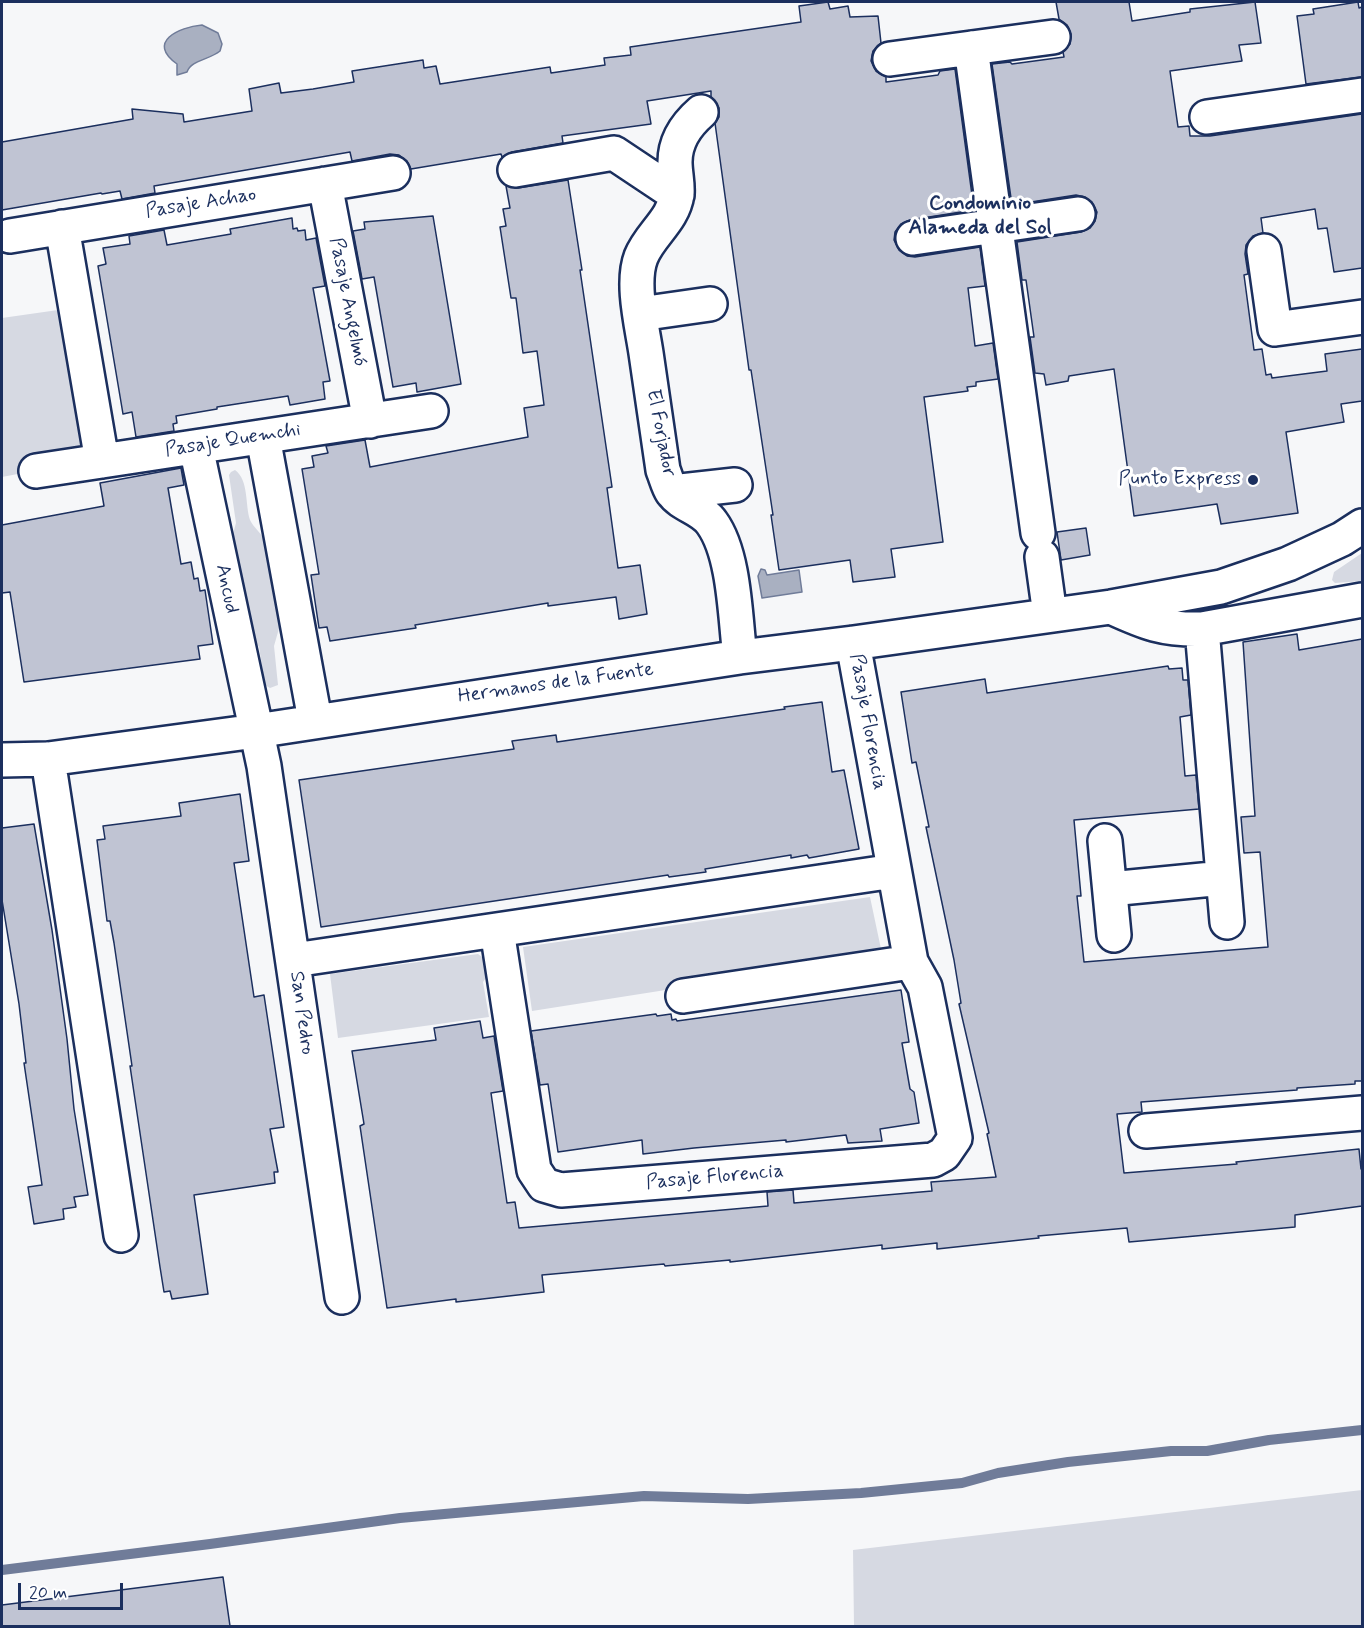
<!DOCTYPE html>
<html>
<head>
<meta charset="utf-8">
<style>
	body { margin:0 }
	#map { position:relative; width:1364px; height:1628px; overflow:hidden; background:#f6f7f9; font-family:Mynerve,sans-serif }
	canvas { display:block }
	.frame { position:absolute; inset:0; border:3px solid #1b2f5e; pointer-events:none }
	.scale { position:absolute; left:18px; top:1583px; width:105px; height:27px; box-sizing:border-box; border:3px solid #1b2f5e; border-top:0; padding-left:8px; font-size:18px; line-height:21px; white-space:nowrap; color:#1b2f5e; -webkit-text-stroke:4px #fff; paint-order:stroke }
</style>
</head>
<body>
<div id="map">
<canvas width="1364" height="1628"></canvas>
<div class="frame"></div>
<div class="scale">20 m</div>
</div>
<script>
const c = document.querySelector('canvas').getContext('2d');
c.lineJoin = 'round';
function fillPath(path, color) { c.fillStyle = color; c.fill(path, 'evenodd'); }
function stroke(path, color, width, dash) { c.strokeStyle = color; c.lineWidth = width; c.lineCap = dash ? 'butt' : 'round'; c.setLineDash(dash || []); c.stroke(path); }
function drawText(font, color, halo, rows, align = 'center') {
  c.font = font + ' Mynerve,sans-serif'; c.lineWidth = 6; c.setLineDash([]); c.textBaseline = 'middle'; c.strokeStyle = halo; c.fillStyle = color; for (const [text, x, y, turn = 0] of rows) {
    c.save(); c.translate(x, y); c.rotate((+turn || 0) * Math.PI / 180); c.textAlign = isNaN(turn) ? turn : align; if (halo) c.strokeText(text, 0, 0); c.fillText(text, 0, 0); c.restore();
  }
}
fillPath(new Path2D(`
	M58,310L65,315L84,445L25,456L28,472L2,477V318Z
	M235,470C249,480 245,505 250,520C253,527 262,533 266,543L280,625L274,646L278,685L270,688L265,685L259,647L252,638L231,541L236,523L229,475L231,472Z
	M1362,553V581L1335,583L1332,580L1334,572Z
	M870,897L881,949L671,981L672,989L532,1011L523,947Z
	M478,954L486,960L488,975L483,982L489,1017L338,1038L330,974Z
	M1362,1490V1626H854L853,1550Z`), '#d6d9e2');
const water = new Path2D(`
	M202,25L218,33L222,44L220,51C209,60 191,60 187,72L177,75V64C146,42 179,27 202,25Z
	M761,569L765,570L767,575L799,570L802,592L762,598L758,576Z`);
fillPath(water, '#a9b0c1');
stroke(water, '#707c99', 1.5);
stroke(new Path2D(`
	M2,1570L210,1544L400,1518L644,1496L748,1499L861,1493L962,1483L998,1473L1068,1462L1171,1451H1207L1269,1440L1362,1430`), '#707c99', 10);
const building = new Path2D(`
	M828,2L830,9L848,6L850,17L878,16L881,43L873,51L871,61L876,71L886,77V82L938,75L940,71L955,69L974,210L910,220L901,224L895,232L894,240L899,250L907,256L915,257L980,247L985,286L968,288L975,346L993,343L998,379L976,382V386L967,387L968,391L924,397L943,542L891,549L895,577L853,582L850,560L779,570L771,515H773L751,370H749L715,123L719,117V108L711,97V91L647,101L651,124L562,136L563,143L512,152L502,157L501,154L411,169L407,161L399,155L390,154L352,161L350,152L154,186L155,193L122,199L120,191L102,194L101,193L2,210V142L133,119L132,109L183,114L184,122L252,111L249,89L279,83L281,93L313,89L354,82L352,71L423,60L424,68L436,66L440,84L550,67L551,73L605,65L604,58L631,55L630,47L801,22L799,6Z
	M1056,2H1129L1132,21L1190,12V9L1255,2L1261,43L1239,45L1242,61L1170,71L1178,127L1189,126L1190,136H1210L1362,114V268L1334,272L1327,228L1318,229L1315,209L1261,218L1263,233L1253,236L1246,245L1245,254L1248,274L1244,275L1254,350L1262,349L1266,375L1271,374L1272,378L1327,371L1325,354L1362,349V401L1341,404L1344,422L1286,432L1298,513L1221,524L1217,504L1134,516L1114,369L1069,376L1068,381L1046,385L1044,374L1035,373L1030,337H1034L1026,280H1022L1017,242L1081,232L1090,228L1095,221L1097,212L1092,202L1085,197L1076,195L1012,205L992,64L1010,62L1012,64L1064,57L1063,52L1070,44L1071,34L1067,25L1059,19Z
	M1358,2L1359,8L1362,7V77L1306,84L1297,16L1314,14L1313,9Z
	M568,180L582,270H580L612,487L607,488L618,568L640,565L647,614L619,619L616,597L548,606V603L415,625L416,628L330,641L327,627L319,628L311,575L319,574L302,469L314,467L312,456L328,453L326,446L365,440L370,467L528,437L524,408L544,405L537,351L523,353L516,298H511L500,227L506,226L503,209L510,208L506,186L518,188Z
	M433,216L461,384L417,392L416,383L393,387L374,277L362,279L353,231L365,229L364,222Z
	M292,218L293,229L297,228L298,231L305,230L306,240L316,238L325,286L313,288L330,381L323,382L325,399L290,405L288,396L217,407V409L176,416L177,423L173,424L174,431L136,437L132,412L123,414L98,266L106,264L103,248L130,244L129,236L164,230L167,245L231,234L230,229Z
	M181,468L184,485L168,488L181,564L191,562L194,579L198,578L200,591L205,590L213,644L198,646L200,659L24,682L10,592L2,593V525L104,506L100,483Z
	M1086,528L1090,555L1061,560L1057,532Z
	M1297,634L1299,650L1362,639V1081H1355V1084L1297,1088V1090L1141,1102L1142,1112L1117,1114L1124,1173L1237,1164L1236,1162L1359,1149L1361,1169H1362V1206L1295,1215V1227L1129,1242L1127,1228L1038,1236L1039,1238L937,1249V1243L882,1249V1245L730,1262V1260L665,1266L664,1264L542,1275L544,1292L456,1302V1299L387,1308L360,1126L364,1124L352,1051L436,1040L434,1028L480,1021L483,1038L494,1036L503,1091L491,1093L507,1203L515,1202L519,1228L768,1206L767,1192L793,1190L794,1203L932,1191L931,1182L996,1177L987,1134L989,1133L959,1004L961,1003L954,960L926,827H929L916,762L912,763L901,692L985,679L987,693L1168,666L1169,669L1182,668L1183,680H1188L1191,715L1180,717L1185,776L1196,775L1199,809L1074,820L1081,896H1077L1084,962L1268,947L1260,852L1244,853L1241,817L1255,816L1243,642Z
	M822,702L832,772L844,770L859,849L809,858L807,855L791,858V855L705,869L706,872L669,877L668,875L321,927L299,780L514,749L512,741L556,735L557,742L785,709L784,707Z
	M240,794L249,861L234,863L254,997L264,995L284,1127L270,1129L278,1172H274L275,1183L194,1195L208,1294L172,1299L170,1291L164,1292L160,1267L130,1066H132L114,943L110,921H107L97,840L105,839L103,826L181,816L179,803Z
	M34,824L52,930L67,1039L74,1109L88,1195L74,1197L76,1207L63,1209L64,1219L34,1224L28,1187L42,1185L24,1063H26L19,1004L2,900V828Z
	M901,990L909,1042L902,1043L910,1089L914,1092L919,1123L880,1129L882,1141L848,1143L846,1135L786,1142V1140L694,1148L643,1154L642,1140L558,1152L548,1084L540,1085L531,1031L656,1014L657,1016L671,1014L672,1020L676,1019L677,1021Z
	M223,1577L230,1626H2V1605Z`);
fillPath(building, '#c0c4d3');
stroke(building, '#1b2f5e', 1.5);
const minor = new Path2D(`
	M971,48L1038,533
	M890,59L1053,37
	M701,112C686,125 675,142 675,162C675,173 678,184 677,194C673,221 650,234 641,257C631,283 642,326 646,353C652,392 657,431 663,470C666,477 668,486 672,492C682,506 702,508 712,523C735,555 735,618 740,657
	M1207,117L1362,95
	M515,170L614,153L677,195
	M325,184L370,421
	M62,227L102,461
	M10,236L393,173
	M913,238L1078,214
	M1264,251L1275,329L1362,317
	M640,314L710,304
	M263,437L315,720
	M196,447L264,766L342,1297
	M36,471L431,411
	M672,492L735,485
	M1042,557L1050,615
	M1111,607C1146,623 1163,630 1202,629L1362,600
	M1202,629L1227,922
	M48,759L121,1235
	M2,760L48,759L256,731L740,657L853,643L1111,607L1221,587L1288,564L1342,539L1362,526
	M1105,841L1114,935
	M1110,889L1223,878
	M497,930L534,1170L544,1185L561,1190L933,1160L944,1154L955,1138L925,987L911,962L853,643
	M294,960L894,871
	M683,996L911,962
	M1146,1131L1362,1113`);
stroke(minor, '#1b2f5e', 38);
stroke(minor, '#fff', 33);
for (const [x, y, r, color] of [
	[1253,480,6,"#1b2f5e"]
]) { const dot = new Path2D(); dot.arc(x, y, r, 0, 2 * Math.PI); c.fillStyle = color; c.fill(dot); stroke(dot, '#fff', 2); }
drawText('20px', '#1b2f5e', '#fff', [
	["Pasaje Achao",201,204,-9],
	["Pasaje Angelmó",347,302,79],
	["El Forjador",660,433,79],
	["Pasaje Quemchi",233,441,-9],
	["Ancud",226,589,78],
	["Hermanos de la Fuente",556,684,-8],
	["Pasaje Florencia",867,722,80],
	["San Pedro",301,1013,82],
	["Pasaje Florencia",715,1178,-5]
]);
drawText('20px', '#1b2f5e', '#fff', [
	["Punto Express",1241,480]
], 'right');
drawText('bold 21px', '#1b2f5e', '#fff', [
	["Condominio",980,205],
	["Alameda del Sol",980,229]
]);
</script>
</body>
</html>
